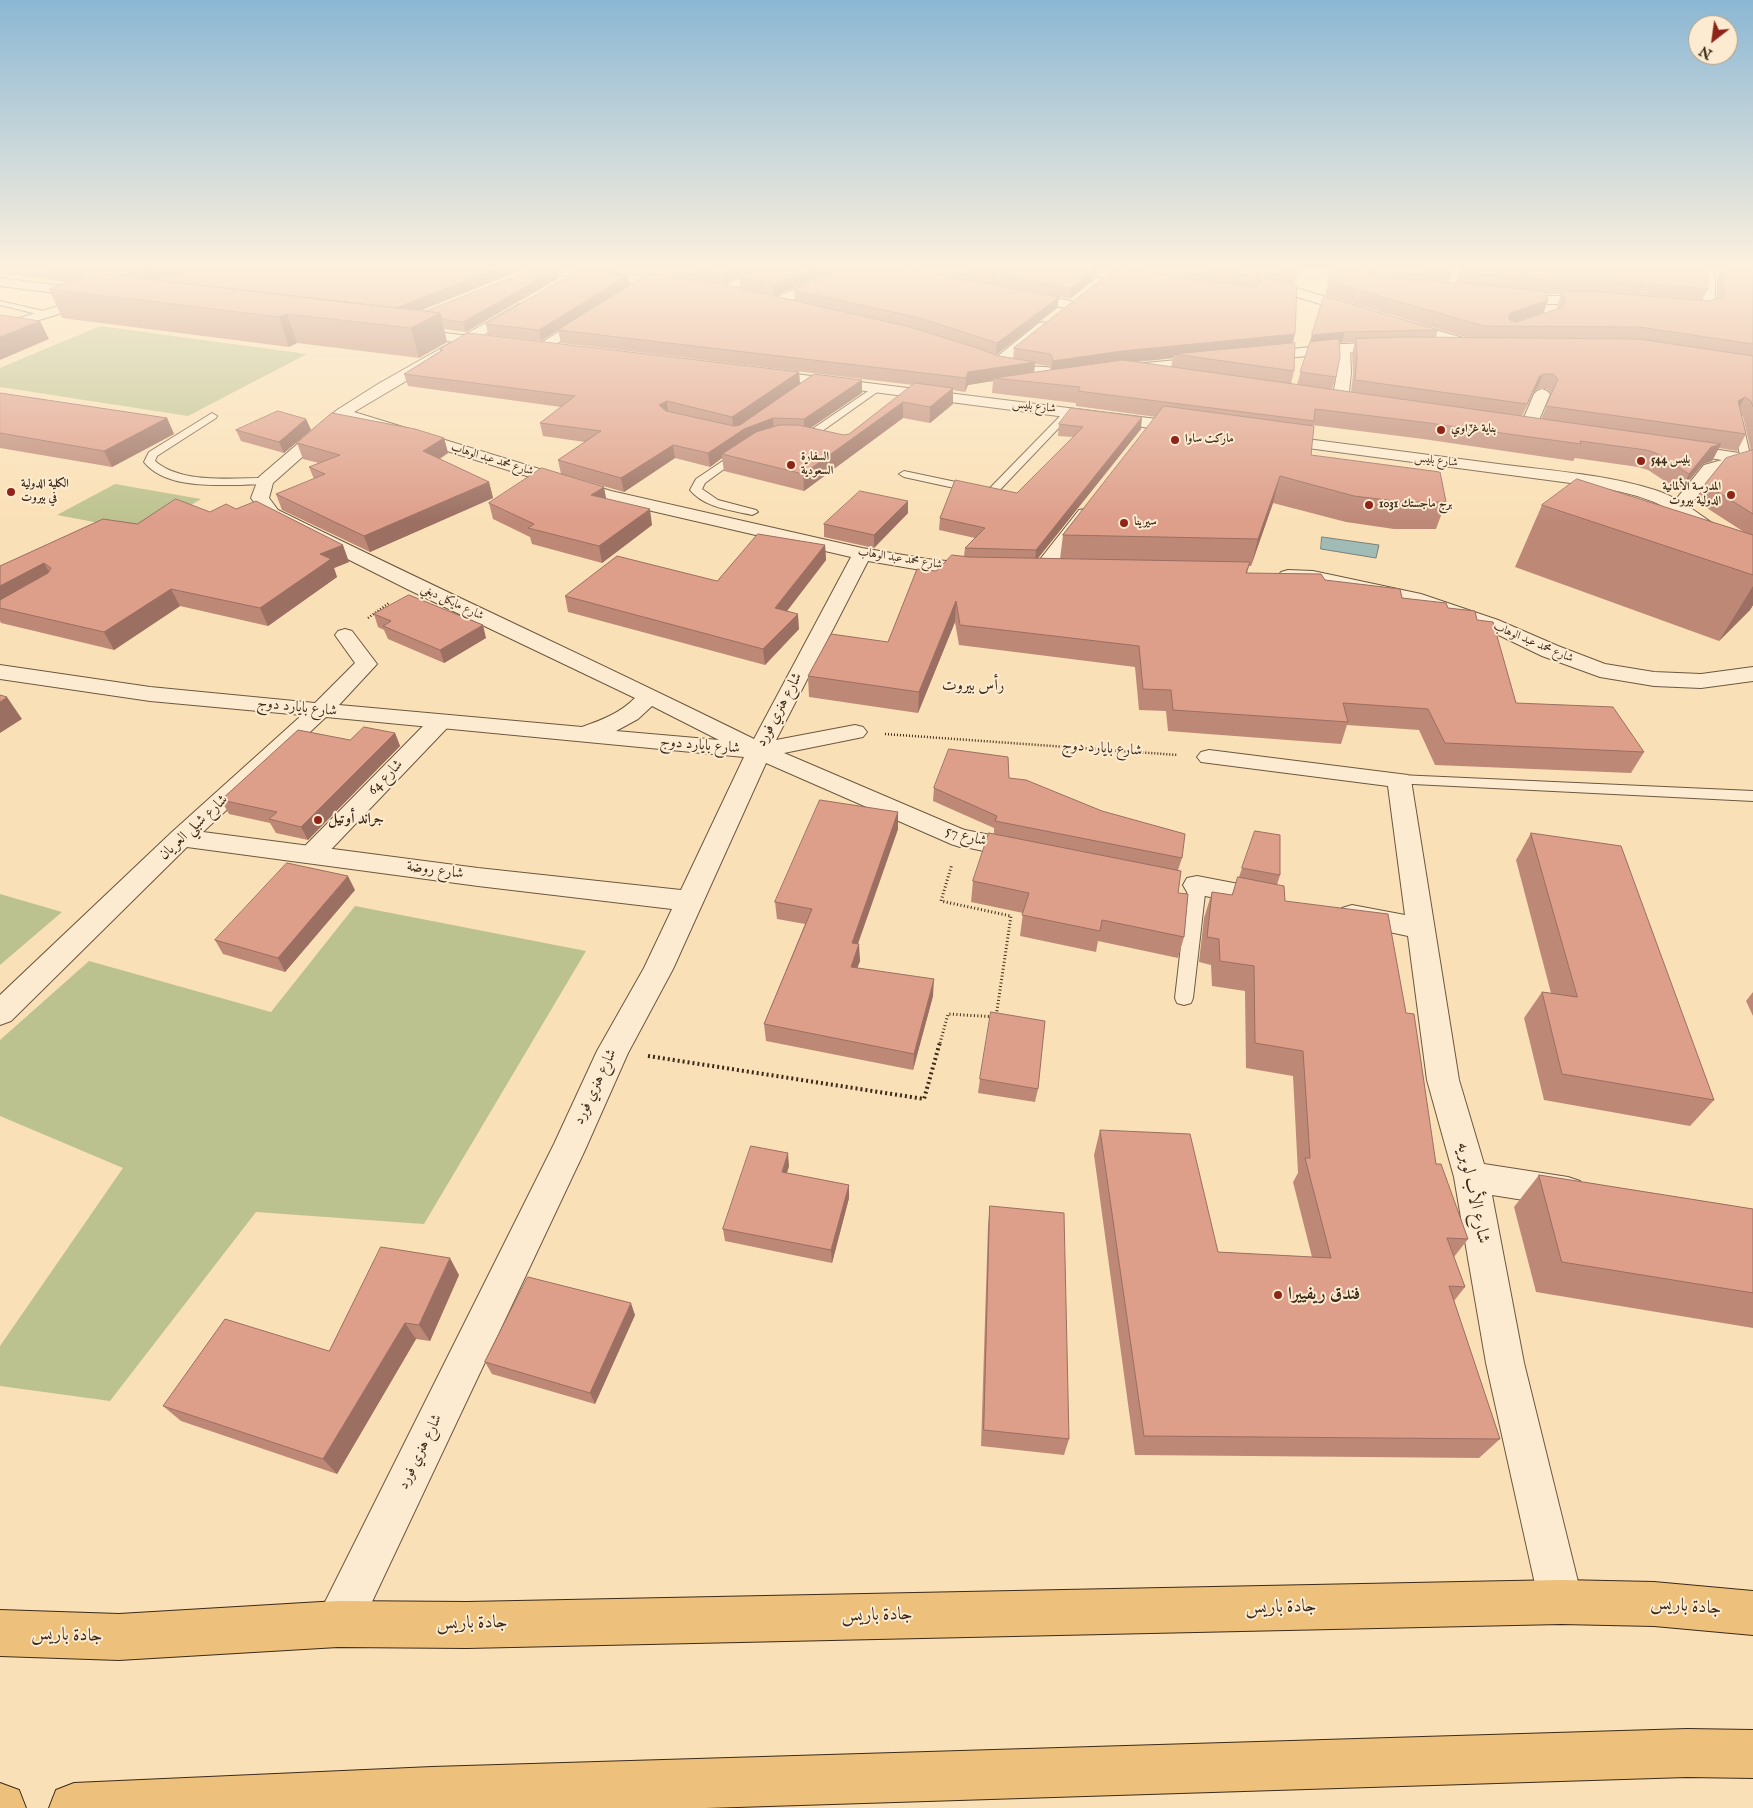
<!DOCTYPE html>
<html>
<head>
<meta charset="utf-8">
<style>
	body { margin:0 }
	#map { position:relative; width:1753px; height:1808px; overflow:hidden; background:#fae0b6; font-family:"IM FELL English",serif }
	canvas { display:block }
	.north { position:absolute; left:1688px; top:15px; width:50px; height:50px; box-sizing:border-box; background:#fcebd0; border:1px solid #af9e87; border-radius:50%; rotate:210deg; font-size:14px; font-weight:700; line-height:20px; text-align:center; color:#3c2a1a }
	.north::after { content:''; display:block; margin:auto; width:18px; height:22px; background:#8f2418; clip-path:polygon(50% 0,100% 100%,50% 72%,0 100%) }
</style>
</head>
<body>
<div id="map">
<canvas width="1753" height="1808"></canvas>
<div class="north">N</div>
</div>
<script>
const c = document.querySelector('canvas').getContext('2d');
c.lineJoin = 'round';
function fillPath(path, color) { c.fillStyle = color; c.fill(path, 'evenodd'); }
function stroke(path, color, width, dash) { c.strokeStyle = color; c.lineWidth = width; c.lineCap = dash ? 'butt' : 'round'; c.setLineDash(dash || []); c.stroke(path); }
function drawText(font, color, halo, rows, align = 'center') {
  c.font = font + ' "IM FELL English",Amiri,serif'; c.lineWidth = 4; c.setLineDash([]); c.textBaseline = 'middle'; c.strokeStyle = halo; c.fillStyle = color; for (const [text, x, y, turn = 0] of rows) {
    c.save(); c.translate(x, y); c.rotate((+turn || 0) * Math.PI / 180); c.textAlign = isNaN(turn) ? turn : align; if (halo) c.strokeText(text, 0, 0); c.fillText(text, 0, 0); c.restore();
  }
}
fillPath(new Path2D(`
	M100,326L307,354L188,416L0,387V368Z
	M115,484L201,499L147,532L57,515Z
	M0,894L62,912L0,965Z
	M355,906L586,951L424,1224L256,1212L110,1401L0,1386V1346L123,1168L0,1116V1040L89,961L271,1012Z`), '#bcc28f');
const water = new Path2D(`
	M1322,537L1379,545L1376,558L1321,549Z`);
fillPath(water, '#a1bbb7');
stroke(water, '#798178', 1);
const service = new Path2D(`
	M0,301L48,312L49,314L45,316L0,305Z
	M877,385L880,386V390L811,439H799L794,436L799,433L805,434Z
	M1069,409L1074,412L1072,414L995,495L991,496L904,477L899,474L904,471L989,489L1066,410Z
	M212,413L217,416L216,418L157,456L155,461C181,484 232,478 265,478L270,481L269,483C260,485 250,484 241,485C211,485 165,488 144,462L149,452Z
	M1737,417L1742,420L1751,459L1746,462L1741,459L1732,420Z
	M742,448L747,451L746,453L705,483L702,489L718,500L756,510L758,512L752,515C731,510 705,508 690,490L696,479Z
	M1399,775L1753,791V801L1393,783L1391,780L1393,777Z
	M1197,879L1203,881L1206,885L1193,998L1191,1003L1184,1005L1177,1003L1175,998L1188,885L1191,881Z`);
const pedestrian = new Path2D(`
	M440,715L448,717L452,722L448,727L321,860L312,863L303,860L299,854L303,848L432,717Z
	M960,829L1021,841L1030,844L1034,850L1030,856L1021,859L951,844L947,838L951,832Z`);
const minor = new Path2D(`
	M756,269H772L727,293L723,294L717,290Z
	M846,269H863L781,305H771L770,302L771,299Z
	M1065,269H1101L1147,275L1153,279L1147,283L1071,273Z
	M1213,269H1233L1363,308L1364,311L1358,315L1353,314L1215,272Z
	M1705,269H1713L1715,272V307L1714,310L1701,313L1674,310L1673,307L1679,303L1703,305V272Z
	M1021,292L1071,301L1077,305L1071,309L1017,299L1015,296L1017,293Z
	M1512,293L1546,296H1596L1602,300L1596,304H1546L1508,300L1506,297L1508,294Z
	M94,295L98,296L100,299L98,302L0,332V324Z
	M519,304L524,305L525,308L524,311L354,412L611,491L862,548L927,559L985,565L988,569L985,573L978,575L927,571L868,561L776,740L855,725L863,727L867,732L863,737L784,753L969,832L973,838L969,844L960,847L951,844L766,763L673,969L628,1053L585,1150L354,1640L338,1647L322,1640L315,1624L322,1608L554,1144L597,1051L644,968L672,909L478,886L187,847L11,1021L0,1025V995L172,832L302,715L150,701L0,679V665L150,687L315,703L355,663L335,635L338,631L345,629L352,631L377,664L339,705L582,727C602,720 620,713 635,698L407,589L266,518L251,498L259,477L337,410L378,384ZM345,419L600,499L851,557L754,739C596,661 436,588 278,510L269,498L273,483ZM652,706L719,740L616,731L638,719ZM326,717L744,757L681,890L478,868L203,832Z
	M592,311L599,315L597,318L545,351H535L533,348Z
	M1402,320L1480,343L1482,346L1475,350L1397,327L1395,324Z
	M1044,322L1051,326L1049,329L1004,365H994L992,362L994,359L1039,323Z
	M1343,344L1350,348L1351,373L1348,401L1345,404H1335L1332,401L1337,373L1336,348Z
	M1542,389L1547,391L1550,394L1536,427L1534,430H1522L1520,427L1534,394L1537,391Z
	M1678,444L1753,455V465L1746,464L1716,473L1685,511L1679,512L1673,511L1670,507L1673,503L1704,465L1722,460L1672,452L1670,449L1672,446Z
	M1085,509L1091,510L1094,514L1048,575L1041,577L1034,575L1031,571L1034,567L1079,510Z
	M1288,570L1313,571L1421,594L1498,620L1558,646L1605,664L1654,672L1701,674L1753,667V681L1701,688L1654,686L1600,677L1542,656L1484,628L1409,603L1313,583L1281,580L1278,576L1281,572Z
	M1209,750L1408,775L1411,780L1459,1080L1484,1164L1568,1177L1580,1181L1585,1192L1580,1203L1568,1207L1492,1195L1524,1363L1583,1602L1577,1618L1561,1624L1545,1618L1539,1602L1486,1363L1454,1177L1427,1080L1408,936L1342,922L1338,915L1342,908L1352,905L1405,915L1388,786L1201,762L1197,757L1201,752Z
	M1197,876L1270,890L1280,893L1284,900L1280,907L1270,910L1187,892L1183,885L1187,878Z`);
const tertiary = new Path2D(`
	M530,269H574L677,280L683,284L677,288L536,273Z
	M0,278L87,289L93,293L87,297L0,286Z
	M410,329L496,339L503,343L496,347L405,336L403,333Z
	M1390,342L1397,346L1395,349L1259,360L1254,359L1252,356L1254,353L1259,352L1343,344Z
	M998,357L1026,366L1078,369L1083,370L1085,373L1083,376L1078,377C1057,377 1004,379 991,361L993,358Z
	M1209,357L1214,358L1216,361L1214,364L1124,373L1119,372L1117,369L1119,366L1124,365Z
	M763,370L1189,423L1195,425L1197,428L1195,431L1189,433L758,377L756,374L758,371Z
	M1276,435C1353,445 1429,455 1506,465C1555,471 1607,475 1655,490C1692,502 1718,533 1753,547V560C1721,552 1698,527 1670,510C1643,494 1609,489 1578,484L1270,443L1268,440L1270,437Z`);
const trunk = new Path2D(`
	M1561,1580L1654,1582L1753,1591V1635L1654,1626L1561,1624L467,1648L338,1647L119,1660L0,1656V1610L119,1614L338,1601L467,1602Z
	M1687,1729L1753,1730V1778L1687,1777L706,1808H49L56,1790L74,1783L432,1767Z
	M0,1783L19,1790L26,1808H0Z`);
stroke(service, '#6c5841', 2);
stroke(pedestrian, '#6c5841', 2);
stroke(minor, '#6c5841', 2);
stroke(tertiary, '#6c5841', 2);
stroke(trunk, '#3c2a1a', 2);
stroke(new Path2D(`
	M368,618L389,603
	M885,734L1178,755`), '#3c2a1a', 2.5, [1, 2]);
stroke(new Path2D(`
	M940,1043L948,1014L996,1017L1011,916L941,901L952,864`), '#3c2a1a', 3, [1, 2.5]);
stroke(new Path2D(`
	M648,1056L924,1099L940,1042`), '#3c2a1a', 4, [2, 3]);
fillPath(service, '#fcebd0');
fillPath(pedestrian, '#fcebd0');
fillPath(minor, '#fcebd0');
fillPath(tertiary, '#fcebd0');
fillPath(trunk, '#edc07b');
fillPath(new Path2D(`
	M0,269H524L421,310L426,311L559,278L466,332L444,329L447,342L419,358L297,343L289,347L62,318L49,289L66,282L0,273Z
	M590,269H751L724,284L740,288L739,277L840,269L774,296L795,301L794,290L992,285L909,269H1097L1096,278L1070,299L1059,297L1057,308L996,355L999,356L1013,359L1014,348L1115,269H1239L1297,286L1293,343L1294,371L1291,384H1297L1324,296L1438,330L1436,337L1468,338L1325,295L1332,269H1453L1449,283H1455L1459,272L1461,269L1708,289L1702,300L1708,301L1717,299V278L1721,269H1753V605L1750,610L1719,641L1515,567L1542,505L1744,532L1696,501L1705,484L1751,451L1743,417L1741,415L1746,434L1737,451L1719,448L1712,461L1703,464L1680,491L1648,470L1638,467L1575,458L1573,461L1423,439L1312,425L1311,455L1446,502L1436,529H1394L1346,522L1273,503L1251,566H1249L1247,573L1325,580L1448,608L1477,620L1516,703L1644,752L1631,773L1435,765L1419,730L1347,725L1341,744L1168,731L1166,711L1139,710L1135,667L959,645L955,622L918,713L809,697L808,676L888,642L936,571L964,556L965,548L975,538L939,530L940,518L1017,493L1073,437L1058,436L1059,424L1141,429L1038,558L1060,559L1063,535L1156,417L1076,406V403L992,393L993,381L968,385L965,392L953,390V404L930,423L903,418L804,491L724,471L722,458L710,467L675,458L624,492L565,475L652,525L602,563L532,544L530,537L493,519L489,503L561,474L558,460L585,442L543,436L540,423L561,407L408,386L404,374L440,351V349L799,372L800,384L862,380V393L811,428L844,435L849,434L913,385L561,343L558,330L665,276L647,274ZM1546,294H1561L1557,306L1558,309L1543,314L1548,300ZM1355,342L1352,354L1353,373L1351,392L1332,389L1336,377L1339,343ZM1173,358L1171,367L1136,362L1158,360ZM1035,364L1048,366L1051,370L1034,372ZM1537,389H1547L1552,394L1541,419L1522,416L1533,393Z
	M1241,269H1297V274L1294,285Z
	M630,285L541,341L488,335L486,324Z
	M0,393L167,418L174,434L112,467L0,448Z
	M306,419L311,430L284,453L241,441L236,430Z
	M444,438L448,453L440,459L489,482L493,498L370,552L282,510L276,494L314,479L309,467L319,463L303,459L297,443Z
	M210,512L349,562L334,568L337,577L268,626L180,606L114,650L1,623L0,621V566L137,524Z
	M908,513L874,548L824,537V524Z
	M825,545L826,560L787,611L799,629L765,665L568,612L565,596L717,581Z
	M374,614L486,638L444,663L388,639L384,630L378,627Z
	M395,733L400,746L308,840L276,833L270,823L229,814L221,800L350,740Z
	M1009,778L1182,858L1178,870V893L1184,937L1178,958L1098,941L1096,952L1020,936L1023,913L971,902L973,881L994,834V828L933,801L934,788Z
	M898,812V829L858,944L860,961L857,968L933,996L913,1070L766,1041L764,1024L805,924L777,919L775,902Z
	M1531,833L1714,1100L1690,1126L1544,1100L1524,1018L1542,992L1551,993L1516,860Z
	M1242,868L1280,875L1277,885L1285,901L1406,1013L1436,1164L1468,1239L1454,1257L1465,1287L1454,1301L1500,1439L1479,1458L1135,1455L1094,1155L1100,1130L1218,1252L1312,1257L1293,1182L1298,1173L1293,1076L1246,1068L1245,991L1212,986L1211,965L1199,962L1204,918L1212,892L1232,895L1239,877Z
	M355,890L285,972L223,954L215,940Z
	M1753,992V1016L1746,1001Z
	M980,1079L1038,1089L1035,1102L978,1093Z
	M789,1166L787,1173L849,1185V1198L832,1263L725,1241L723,1229Z
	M1539,1175L1753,1209V1328L1536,1292L1514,1207Z
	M990,1206L1069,1439L1064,1455L981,1446L988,1225Z
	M459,1275L430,1341L416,1339L337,1474L181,1421L163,1406L329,1351Z
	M635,1315L595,1404L492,1374L485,1362Z`), '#be8877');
fillPath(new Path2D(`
	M148,269H205L143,283L106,278Z
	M494,269H524L390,323L386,311Z
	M557,269H558L559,278L466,332L463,322Z
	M730,269H751L724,284L723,273Z
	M812,269H840L774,296L773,285Z
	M1095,269H1097L1096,278L1070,299L1071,288Z
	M1367,269H1372L1369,278L1365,271Z
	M628,275L630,285L541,341L539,330Z
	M1059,297L1057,308L996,355L997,343Z
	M1548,300L1543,314L1505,326L1502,332L1510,313Z
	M440,313L447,342L419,358L411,328Z
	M287,314L297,343L289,347L279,317Z
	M40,321L49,339L0,360V337Z
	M1345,332L1342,342L1309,345L1312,335Z
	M1295,334L1292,346L1174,354L1173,358L1121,363L1051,373L1052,361L1122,351Z
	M1035,362L1034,375L994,378L993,381L968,385L965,392L966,378L968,372Z
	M799,372L800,385L734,430L732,417Z
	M1543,374L1537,389L1533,393L1521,420L1539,377Z
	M862,380V393L804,432V419Z
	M953,388V404L930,423V407Z
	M1745,397L1737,412L1738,401Z
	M667,401L668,414L659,405Z
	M903,402V418L804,491L803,474Z
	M1142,417L1141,429L1035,562L1036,550Z
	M167,418L174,434L112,467L104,451Z
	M773,418L774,431L722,454V458L710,467L708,453L744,429Z
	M306,419L311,430L284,453L279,442Z
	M444,438L448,453L427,466L423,451Z
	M1721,444L1712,461L1703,464L1680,491L1689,474L1711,447Z
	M673,445L675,458L624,492L621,478Z
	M1280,476L1273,503L1251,566L1258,539Z
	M489,482L493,498L370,552L364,536Z
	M604,487L607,503L591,495Z
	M908,501V513L874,548V535Z
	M650,509L652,525L602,563L599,546Z
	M343,545L349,562L334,568L337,577L268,626L260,608L320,554Z
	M825,545L826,560L777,624L775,608Z
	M44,563L54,580L0,608V586Z
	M1753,586V605L1750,610L1719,641Z
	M171,589L180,606L114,650L104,632Z
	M956,601L955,622L918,713L919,692Z
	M798,614L799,629L765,665L763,649Z
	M483,625L486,638L444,663L440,650Z
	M7,697L22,719L0,733V702Z
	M395,733L400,746L308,840L301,827Z
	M898,812V829L852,960V943Z
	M348,876L355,890L285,972L278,958Z
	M859,944L860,961L851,984V967Z
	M934,979L933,996L913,1070L914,1054Z
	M788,1153L789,1166L783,1185L782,1172Z
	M849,1185V1198L832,1263L831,1250Z
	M450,1258L459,1275L430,1341L419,1325Z
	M631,1303L635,1315L595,1404L590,1393Z
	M405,1323L416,1339L337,1474L323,1459Z`), '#9b6f61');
const building = new Path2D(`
	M47,269H148L118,276L97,273L86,275Z
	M204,269H494L396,308L154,280Z
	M534,269H557L463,322L442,319L440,313L426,311Z
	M694,269H730L723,273Z
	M754,269H812L773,285L739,277Z
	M841,269H906L1059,297L997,343L920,318L794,290Z
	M970,269H1095L1071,288Z
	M1115,269L1253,287L1261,281L1254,276L1204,269H1239L1297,286L1295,334L1122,351L1052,361L1053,358L1050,354L1014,348Z
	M1281,269H1297V274Z
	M1332,269H1367L1365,271L1373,276L1545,291L1548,300L1510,313L1508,318L1511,321L1516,322L1561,308L1566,301L1562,292H1600L1708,301L1721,298L1724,293L1723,269H1749L1753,270V344L1639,327L1484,326L1328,281Z
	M1427,269H1453V272Z
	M1461,269H1708V289L1600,280H1551L1459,272Z
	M577,271L628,275L539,330L486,324Z
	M97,273L440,313L411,328L287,314L279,317L49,289L84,276Z
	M648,274L722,284L910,327L977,348L999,356L1035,362L968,372L966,378L558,330Z
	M1324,296L1438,330L1345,332L1312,335Z
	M0,315L40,321L0,337Z
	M468,333L799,372L732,417L667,401L659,405L666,411L734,426L740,425L814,374L862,380L804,419L773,418L744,429L708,453L673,445L621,478L558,460L601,431L540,423L575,396L404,374L443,350L440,349Z
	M1407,337L1639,339L1753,356V407L1751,401L1745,397L1738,401L1746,434L1546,406L1558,379L1553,374H1543L1539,377L1527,404L1355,380L1357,358L1356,339Z
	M1339,339L1340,357L1336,377L1300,372L1310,342Z
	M1295,343L1294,371L1174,354Z
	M1123,360L1721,444L1711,447L1689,474L1656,453L1646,450L1580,441L1581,444L1429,423L1315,409L1314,421L1078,391L1080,387L994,378Z
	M915,383L953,388L930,407L903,402L803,474L722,454L756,432L779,425H798L844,435L849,434Z
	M0,393L167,418L104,451L0,433Z
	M1164,406L1314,426L1311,455L1440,472L1446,502H1403L1354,496L1280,476L1258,539L1063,535Z
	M1071,408L1142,417L1036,550L965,548L985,528L940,518L955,480L1017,493L1083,427L1059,424Z
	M278,411L306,419L279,442L236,430Z
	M332,413L415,429L444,438L423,451L489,482L364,536L276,494L325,474L309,467L340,455L297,443Z
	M1753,450V514L1705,484L1726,458Z
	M542,468L604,487L591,495L650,509L599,546L528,528L534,524L489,503Z
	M1577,479L1753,535V575L1542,505Z
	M860,491L908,501L874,535L824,524Z
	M176,499L210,512L226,504L236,509L256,501L343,545L320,554L331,559L260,608L171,589L104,632L0,608V600L48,573L51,568L44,563L0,586V566L103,519L137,524Z
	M758,534L825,545L775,608L798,614L763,649L565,596L617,556L717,581Z
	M952,555L969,557L1250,562L1246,573L1321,574L1325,580L1400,589L1402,598L1446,603L1448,608L1475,611L1477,620L1493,622L1516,703L1613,707L1644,752L1445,743L1428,709L1343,703L1348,722L1173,710L1171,690L1143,689L1139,646L960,625L956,601L919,692L808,676L831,634L888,642L917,569L936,571Z
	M409,595L483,625L440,650L383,626L391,621L374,614Z
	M0,695L7,697L0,702Z
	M364,727L395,733L301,827L269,819L277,812L221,800L298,730L350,740Z
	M949,749L1008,757L1009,778L1026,780L1102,811L1185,834L1182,858L995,821L997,816L934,788Z
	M820,800L898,812L852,943L859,944L851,967L934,979L914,1054L764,1024L812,909L775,902Z
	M1255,831L1280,835V875L1242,868Z
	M989,833L1181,871L1178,893L1188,894L1184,937L1102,920L1100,931L1022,915L1029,893L973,881Z
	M1531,833L1621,846L1714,1100L1562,1074L1542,992L1577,997Z
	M287,863L348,876L278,958L215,940Z
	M1238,877L1284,886L1285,901L1388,914L1406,1013L1414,1014L1436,1164H1441L1468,1239L1447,1238L1465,1287L1449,1286L1500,1439L1144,1436L1100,1130L1190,1134L1218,1252L1331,1258L1305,1158H1310L1303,1051L1255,1043L1254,966L1220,961L1219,939L1207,937L1212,892L1232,895Z
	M991,1012L1045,1021L1038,1089L980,1079Z
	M751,1146L788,1153L782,1172L849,1185L831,1250L723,1229Z
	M1539,1175L1753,1209V1293L1562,1262Z
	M990,1206L1064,1213L1069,1439L984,1430Z
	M381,1247L450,1258L419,1325L405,1323L323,1459L163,1406L225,1319L329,1351Z
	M528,1277L631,1303L590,1393L485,1362Z`);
fillPath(building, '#dd9e8a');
stroke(building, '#9b6f61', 1);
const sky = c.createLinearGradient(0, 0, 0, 523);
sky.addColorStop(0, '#8bb7d4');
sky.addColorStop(0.51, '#fdf1de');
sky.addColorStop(1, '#fdf1de00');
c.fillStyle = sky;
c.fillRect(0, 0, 1753, 523);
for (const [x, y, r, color] of [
	[1441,430,5,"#8f2418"],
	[1175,440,5,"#8f2418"],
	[1641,461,5,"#8f2418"],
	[791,465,5,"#8f2418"],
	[11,492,5,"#8f2418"],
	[1731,495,5,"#8f2418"],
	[1369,505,5,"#8f2418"],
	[1124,523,5,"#8f2418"],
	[318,820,5,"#8f2418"],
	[1278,1295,5,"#8f2418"]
]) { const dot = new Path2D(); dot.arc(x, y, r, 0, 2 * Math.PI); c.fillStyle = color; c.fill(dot); stroke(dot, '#fcebd0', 2); }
drawText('12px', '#3c2a1a', '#fcebd0', [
	["شارع بليس",1034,407,7],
	["شارع محمد عبد الوهاب",492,460,17],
	["شارع بليس",1436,461,7],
	["شارع محمد عبد الوهاب",900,559,9],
	["شارع مايكل دبغي",452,603,25],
	["شارع محمد عبد الوهاب",1533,643,23]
]);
drawText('bold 12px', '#3c2a1a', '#fcebd0', [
	["بناية غزّاوي",1451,430],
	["ماركت ساوا",1185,440],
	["السفارة",801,458],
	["السعوديّة",801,472],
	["بليس 544",1651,461],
	["الكلية الدولية",21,485],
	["في بيروت",21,499],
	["المدرسة الألمانية",1721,488,"right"],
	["الدولية بيروت",1721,502,"right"],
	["برج ماجستك 1031",1379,505],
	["سيرينا",1134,523]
], 'left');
drawText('15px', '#3c2a1a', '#fcebd0', [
	["شارع بايارد دوج",297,708,6],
	["شارع هنري فورد",780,710,-62],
	["شارع بايارد دوج",700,746,5],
	["شارع بايارد دوج",1102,749,4],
	["شارع 64",386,778,-46],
	["شارع شبلي العريان",194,828,-43],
	["شارع 57",966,837,16],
	["شارع روضة",435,871,8],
	["شارع هنري فورد",596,1087,-65],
	["شارع هنري فورد",421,1452,-64]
]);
drawText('bold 15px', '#3c2a1a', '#fcebd0', [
	["جراند أوتيل",328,820]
], 'left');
drawText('16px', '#3c2a1a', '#fcebd0', [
	["رأس بيروت",973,687]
]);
drawText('18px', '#3c2a1a', '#fcebd0', [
	["شارع الأب لوبريه",1472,1193,78],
	["جادة باريس",1686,1607,5],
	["جادة باريس",1281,1608,-1],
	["جادة باريس",877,1616,-1],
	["جادة باريس",472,1624,-1],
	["جادة باريس",67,1636,2]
]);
drawText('bold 18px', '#3c2a1a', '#fcebd0', [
	["فندق ريفييرا",1288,1295]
], 'left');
</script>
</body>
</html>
